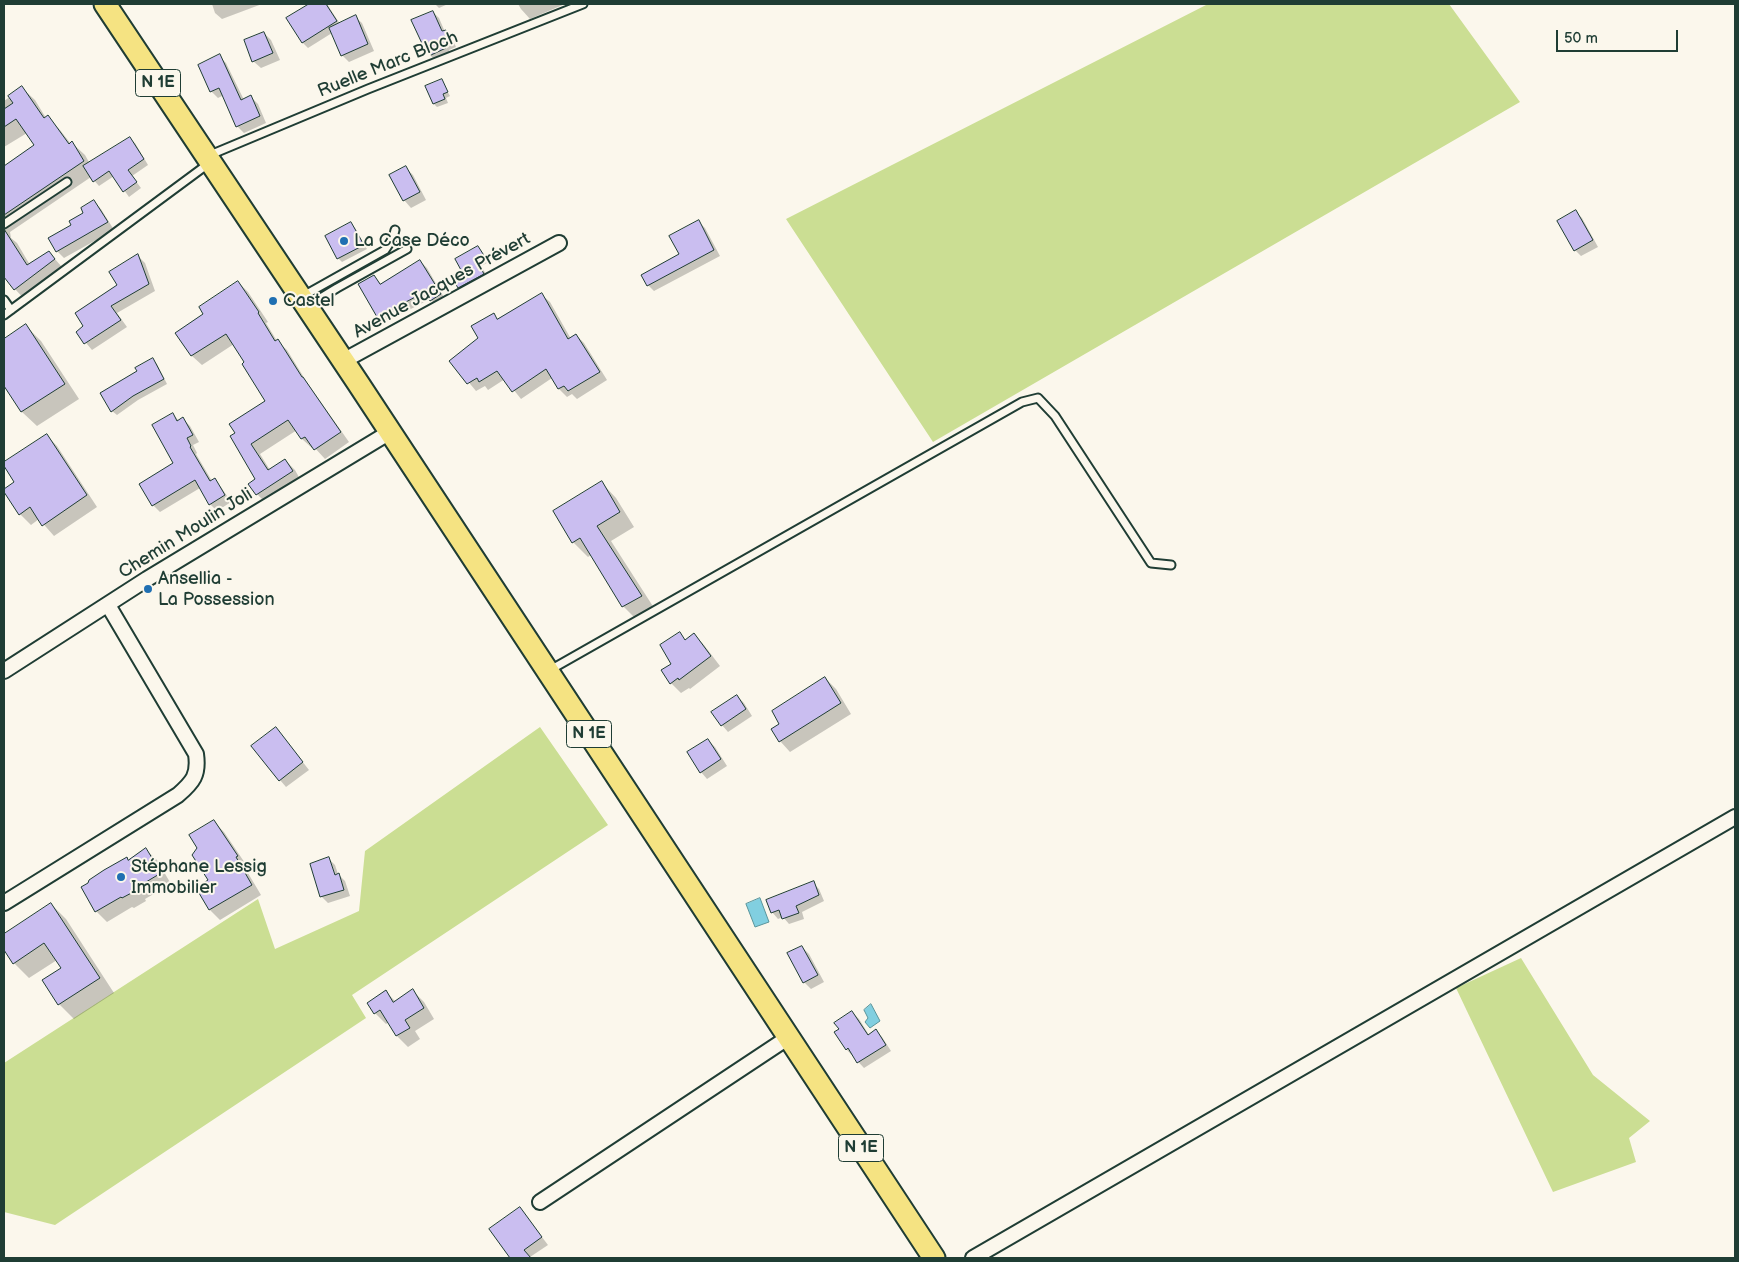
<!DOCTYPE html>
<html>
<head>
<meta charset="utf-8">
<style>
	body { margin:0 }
	#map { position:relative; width:1739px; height:1262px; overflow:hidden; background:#fbf7ec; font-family:"Balsamiq Sans",sans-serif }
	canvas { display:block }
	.frame { position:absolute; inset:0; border:5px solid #1f3d34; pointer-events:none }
	.scale { position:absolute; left:1556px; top:30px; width:122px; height:22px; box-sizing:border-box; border:2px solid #1f3d34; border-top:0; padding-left:6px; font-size:15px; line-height:18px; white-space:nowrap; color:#1f3d34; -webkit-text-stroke:4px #fbf7ec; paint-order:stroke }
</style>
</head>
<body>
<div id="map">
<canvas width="1739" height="1262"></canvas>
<div class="frame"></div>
<div class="scale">50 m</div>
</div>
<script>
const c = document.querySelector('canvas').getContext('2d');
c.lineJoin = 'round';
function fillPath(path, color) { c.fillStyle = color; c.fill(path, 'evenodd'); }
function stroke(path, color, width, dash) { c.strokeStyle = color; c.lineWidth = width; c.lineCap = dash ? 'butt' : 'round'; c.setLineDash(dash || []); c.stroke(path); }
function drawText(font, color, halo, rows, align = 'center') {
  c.font = font + ' "Balsamiq Sans",sans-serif'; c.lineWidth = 4; c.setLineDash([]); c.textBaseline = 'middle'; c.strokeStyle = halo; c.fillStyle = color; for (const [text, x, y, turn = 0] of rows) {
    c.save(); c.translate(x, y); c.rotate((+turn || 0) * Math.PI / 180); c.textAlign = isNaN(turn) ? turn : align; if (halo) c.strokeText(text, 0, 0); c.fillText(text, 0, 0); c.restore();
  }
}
fillPath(new Path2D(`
	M1208,4H1449L1520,102L933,442L786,219Z
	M540,727L608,825L352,995L366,1018L55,1225L4,1212V1063L258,899L275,949L359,911L365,851Z
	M1521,958L1593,1075L1650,1121L1629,1138L1636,1162L1553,1192L1456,988Z`), '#cbde93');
const water = new Path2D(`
	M760,898L769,922L755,927L746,904Z
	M871,1004L880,1021L870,1028L865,1022L868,1018L864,1010Z`);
fillPath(water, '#81cfe0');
stroke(water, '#5a959b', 1);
fillPath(new Path2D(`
	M212,4H262L222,19L215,13Z
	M311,4H327L340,24L355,17L362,23L374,51L349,62L342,55L332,33L308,48L303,43L288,19Z
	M435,4H448L439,8Z
	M518,4H565L530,19L521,9Z
	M433,12L439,18L445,32L452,38L456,47L449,50L451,54L438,60L435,57L433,58L427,52Z
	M264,33L271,40L280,60L261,68L253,61Z
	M219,56L226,63L244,100L251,97L258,104L266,123L244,133L237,126L224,95L218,98L211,91Z
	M441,80L450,96L446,98L448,103L437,107L434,104L427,87Z
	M22,88L35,100L46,118L48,117L60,130L71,144L72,143L85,155L90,164L129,138L135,143L148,165L132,176L141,188L129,197L114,176L99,186L91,177L10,232L11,238L17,243L30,265L49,252L67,273L27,302L15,289L4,275V167L35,145L27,133L4,147V101Z
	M406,168L413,175L426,200L411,208L404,200Z
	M94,202L101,209L114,230L64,258L57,251L73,226Z
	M1576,212L1582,218L1598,247L1581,256L1575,250Z
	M699,222L705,228L720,256L654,291L648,285L681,255Z
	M351,224L355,228L367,249L342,262L338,258Z
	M478,247L489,262L481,266L489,279L464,293L459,288L463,270Z
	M138,256L145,263L155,291L117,313L127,327L92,350L77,332L85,326L119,285Z
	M420,261L427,268L446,301L437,306L430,299L384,323L378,316L374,276L381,284Z
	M238,282L248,292L268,322L266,323L277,341L287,350L308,384L349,442L325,459L314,447L312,448L302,439L297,430L260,454L270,470L285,460L295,470L301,481L267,504L257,494V479L236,433L266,402L234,344L202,365L192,356L177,333L205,314Z
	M542,295L550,302L571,339L576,335L584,343L607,380L577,399L572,394L567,397L559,389L552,378L521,399L505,379L488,390L485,386L476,391L451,361L479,339L494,315L499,320Z
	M26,326L41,341L79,399L37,426L22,412L4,383V340Z
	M153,360L157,364L167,384L138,400L117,415L112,411L138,372Z
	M173,414L179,421L183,419L190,426L199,442L193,445L197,453L196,454L212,481L214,480L221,487L231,502L217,511L210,504L200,488L160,512L153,505L175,464Z
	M46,435L57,446L97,507L54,536L39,519L31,525L20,514L4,490L16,482L4,463Z
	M602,483L616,498L634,527L611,541L656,611L638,621L623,606L591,555L588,557L573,542Z
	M679,634L686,640L694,634L704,645L720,666L690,689L689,688L681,693L671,683Z
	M825,678L836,689L851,714L790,752L780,741L781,724Z
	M737,696L744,703L752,716L728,732L722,725Z
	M276,728L309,770L286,787L280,780Z
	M708,740L715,747L727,766L707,779L701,772Z
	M214,822L224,832L247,866L245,868L261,895L220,920L210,910L197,888L210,881Z
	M146,850L157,860L171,884L145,899L146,901L134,908L132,907L107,922L96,911L82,888Z
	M329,859L335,865L338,874L345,881L350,896L328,903L321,896Z
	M813,883L819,889L824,901L802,912L804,919L789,924L783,917L778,919L772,912Z
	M51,904L66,919L114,993L74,1019L59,1004L44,981L62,968L57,960L29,978L14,963L4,948V935Z
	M802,947L809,954L824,982L811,989L804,982Z
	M413,991L424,1002L434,1019L415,1031L420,1039L408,1047L397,1036L389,1022L386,1024L375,1013L386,992L396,1002Z
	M852,1012L859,1019L869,1035L876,1031L882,1037L891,1051L864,1068L846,1049L841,1030Z
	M520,1208L548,1245L530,1257L531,1258H512L490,1229Z`), '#0003');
const building = new Path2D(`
	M309,4H326L337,21L302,43L286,18Z
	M433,11L442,31L446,30L451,41L444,44L446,48L431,55L429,51L426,52L411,20Z
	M356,15L368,44L341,56L329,28Z
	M264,32L273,53L252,62L244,40Z
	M220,54L241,100L251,95L260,116L236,127L219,88L210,92L198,65Z
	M442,79L448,92L443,94L445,99L433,104L425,86Z
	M22,86L44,118L48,115L69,144L72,141L84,161L4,215V166L34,145L16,119L4,127V109L13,103L8,96Z
	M130,137L144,159L128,170L137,182L123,192L109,171L93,182L83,166Z
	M406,166L420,192L403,201L389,175Z
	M94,200L108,222L56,252L48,238L71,225L69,221L83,213L81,208Z
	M1576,210L1593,240L1574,251L1557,221Z
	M699,220L714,250L647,286L641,275L679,254L669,236Z
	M351,222L364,245L337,259L325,236Z
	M4,229L27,265L49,251L55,259L14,290L4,277Z
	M478,246L485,257L477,261L484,274L458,288L451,276L461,270L455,259Z
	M138,254L149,284L111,306L121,320L84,344L76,332L83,326L75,313L117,285L109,272Z
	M420,260L441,294L430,301L425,292L377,317L358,284L374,275L380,284Z
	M238,281L259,312L258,313L275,341L278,339L302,377H303L341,432L314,450L305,437L301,439L288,420L251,444L268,470L285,459L293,471L256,495L248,484L255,479L230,436L235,433L229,424L265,401L242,364L244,362L226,334L191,356L175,333L203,314L199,307Z
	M542,293L568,339L576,334L600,372L568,391L564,386L558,389L546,369L512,392L497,371L479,382L477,378L467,384L449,361L478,338L471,326L494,313L497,319Z
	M26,324L65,384L21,412L4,386V339Z
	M153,358L164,379L133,396L111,412L100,393L137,371L135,368Z
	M173,413L177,421L183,417L193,435L187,438L191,446L190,447L210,481L215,478L225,495L209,505L195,480L152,506L139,484L173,463L152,425Z
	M47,434L87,495L42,526L30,507L19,515L4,492V489L14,482L4,466V462Z
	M602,481L620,512L597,526L642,596L622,607L580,538L572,543L553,511Z
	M680,632L685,640L694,633L711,656L679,680L678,678L670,684L661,670L671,664L660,645Z
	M825,677L841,703L779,742L771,729L779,724L772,711Z
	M737,695L746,709L721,726L711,712Z
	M276,727L303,762L279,781L251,746Z
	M708,739L721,759L700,773L687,752Z
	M214,820L238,856L236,857L252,885L209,910L196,888L208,880L192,855L197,848L189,835Z
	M146,848L161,873L136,888L137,890L122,898L121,897L95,912L81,887L88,883L89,880L104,870L127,857L128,860Z
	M329,857L335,875L339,873L344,890L320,897L310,864Z
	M814,881L819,895L796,906L799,913L782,919L779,910L771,913L766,900Z
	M51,903L100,978L58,1005L42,980L61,968L44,943L13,964L4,950V934Z
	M802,946L818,975L803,983L787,953Z
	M413,989L424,1008L405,1020L410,1028L396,1036L380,1010L374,1014L367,1003L386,990L393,1002Z
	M852,1011L868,1035L876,1029L886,1045L857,1063L848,1048L846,1050L834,1032L839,1029L834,1023Z
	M520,1207L542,1237L524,1250L531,1258H510L489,1229Z`);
fillPath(building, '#cabef0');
stroke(building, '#1f3d34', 1);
const service = new Path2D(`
	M210,155L368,89L583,4
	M4,224L67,182
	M303,296L385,250L393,238L395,230
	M4,300L11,310
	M309,305L337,288L407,249
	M4,315L208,164
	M550,670L1022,402L1038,398L1055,416L1151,563L1171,565`);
const minor = new Path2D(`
	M343,361L559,243
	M4,671L147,579L390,432
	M4,903L178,795C193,782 199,775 196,754L108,605
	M540,1202L789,1037
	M973,1258L1735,817`);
const primary = new Path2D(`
	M105,4L358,383L934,1258`);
stroke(service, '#1f3d34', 11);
stroke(minor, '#1f3d34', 18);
stroke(primary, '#1f3d34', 25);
stroke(service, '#fbf7ec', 7);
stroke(minor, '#fbf7ec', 14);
stroke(primary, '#f5e382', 21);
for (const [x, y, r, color] of [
	[344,241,5,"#1f6fb2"],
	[273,301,5,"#1f6fb2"],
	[148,589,5,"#1f6fb2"],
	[121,877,5,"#1f6fb2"]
]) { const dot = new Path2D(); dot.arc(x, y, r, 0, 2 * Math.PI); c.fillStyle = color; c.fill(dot); stroke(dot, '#fbf7ec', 2); }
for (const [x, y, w] of [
	[158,83,45],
	[589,734,45],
	[861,1148,45]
]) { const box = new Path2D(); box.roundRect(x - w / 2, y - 13.5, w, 27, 4); c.fillStyle = '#fbf7ec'; c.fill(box); stroke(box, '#1f3d34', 1); }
drawText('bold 16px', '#1f3d34', null, [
	["N 1E",158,83],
	["N 1E",589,734],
	["N 1E",861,1148]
]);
drawText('18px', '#1f3d34', '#fbf7ec', [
	["Ruelle Marc Bloch",388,65,-22],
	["Avenue Jacques Prévert",442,286,-29],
	["Chemin Moulin Joli",186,534,-32]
]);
drawText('18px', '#1f3d34', '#fbf7ec', [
	["La Case Déco",354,241],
	["Castel",283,301],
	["Ansellia -",158,579],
	["La Possession",158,600],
	["Stéphane Lessig",131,867],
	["Immobilier",131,888]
], 'left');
</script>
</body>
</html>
